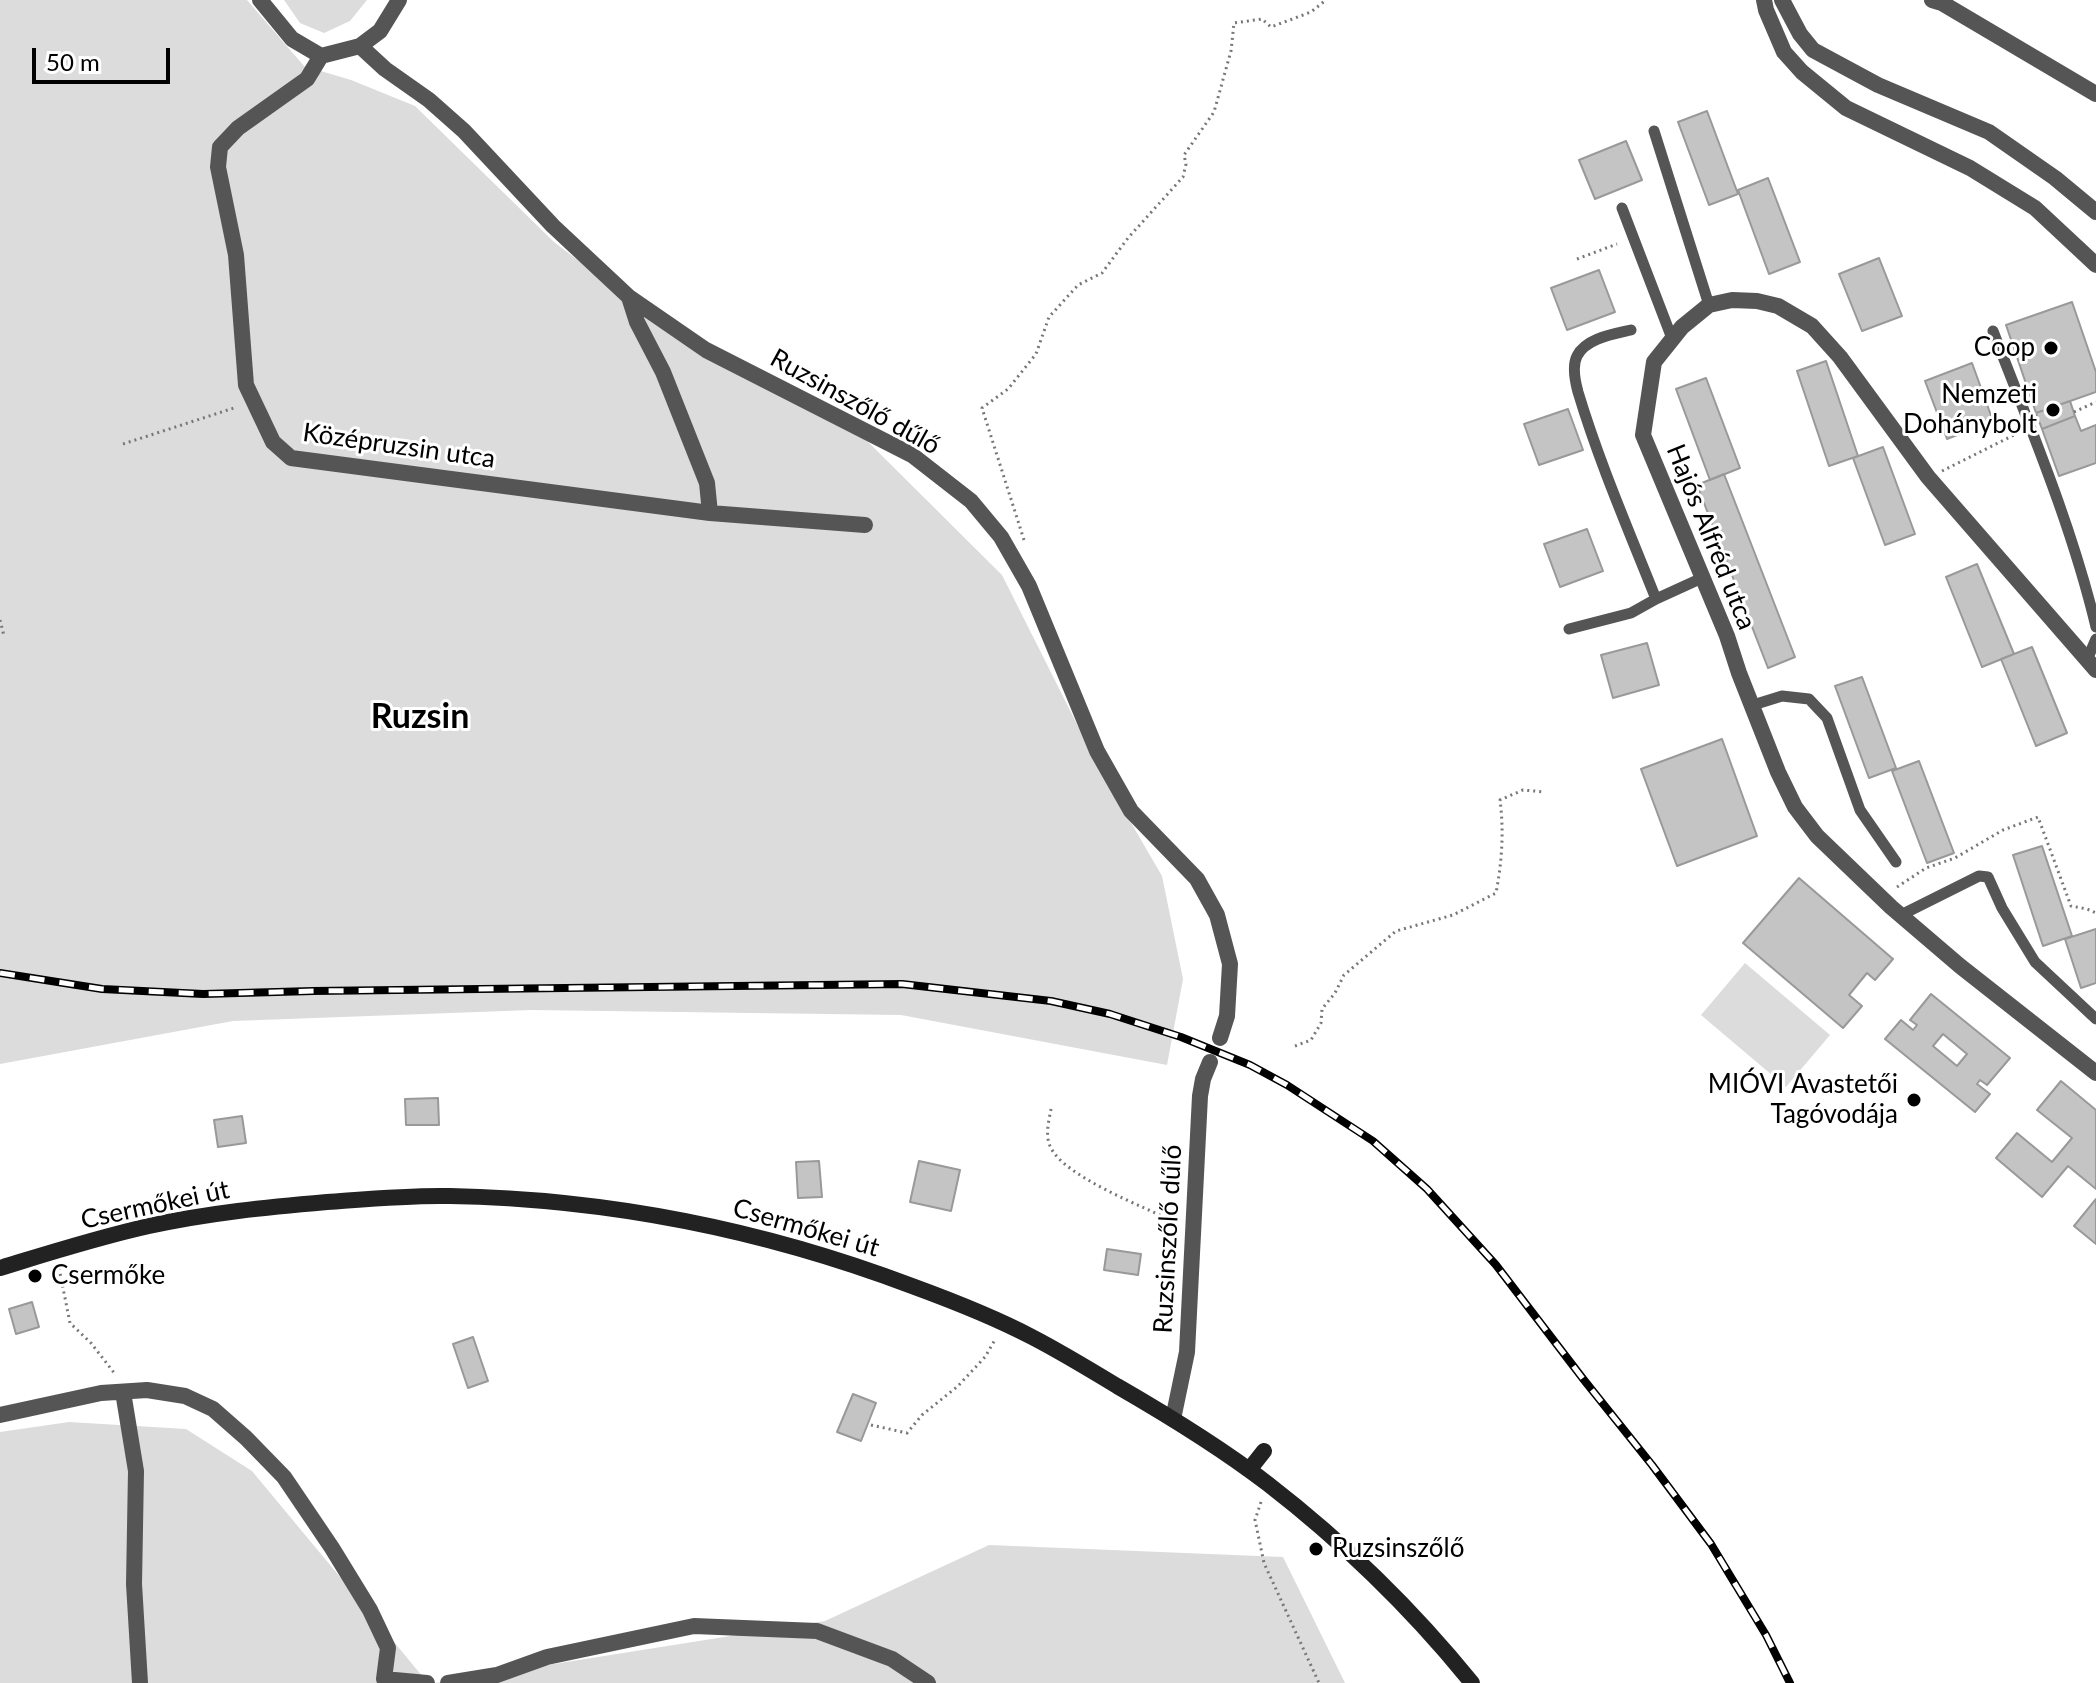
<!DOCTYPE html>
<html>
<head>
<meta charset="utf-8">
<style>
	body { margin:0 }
	#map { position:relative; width:2096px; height:1683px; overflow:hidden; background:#fff; font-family:Lato,sans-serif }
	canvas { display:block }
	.scale { position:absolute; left:32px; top:48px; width:138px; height:36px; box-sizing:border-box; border:4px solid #000; border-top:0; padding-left:10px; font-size:24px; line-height:28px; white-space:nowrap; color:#000; -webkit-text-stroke:6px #fff; paint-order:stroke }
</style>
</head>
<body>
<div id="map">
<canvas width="2096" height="1683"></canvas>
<div class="scale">50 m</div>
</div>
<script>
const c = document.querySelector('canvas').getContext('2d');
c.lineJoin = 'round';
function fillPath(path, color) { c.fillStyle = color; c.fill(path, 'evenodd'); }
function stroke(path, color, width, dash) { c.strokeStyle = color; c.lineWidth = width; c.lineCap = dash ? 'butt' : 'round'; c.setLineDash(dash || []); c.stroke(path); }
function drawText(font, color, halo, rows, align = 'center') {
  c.font = font + ' Lato,sans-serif'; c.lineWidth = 6; c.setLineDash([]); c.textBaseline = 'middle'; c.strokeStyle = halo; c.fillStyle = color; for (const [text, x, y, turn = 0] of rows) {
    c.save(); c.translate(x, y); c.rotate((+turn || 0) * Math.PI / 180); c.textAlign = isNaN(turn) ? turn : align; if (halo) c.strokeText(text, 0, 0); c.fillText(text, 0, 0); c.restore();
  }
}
fillPath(new Path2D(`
	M0,0H247L304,66L351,80L415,106L554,242L700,354L847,421L1002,575L1098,766L1162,876L1183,979L1167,1065L901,1015L532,1010L233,1021L0,1064Z
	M284,0H367L350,21L324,33L300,23Z
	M1745,963L1830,1035L1786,1087L1701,1015Z
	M69,1422L186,1429L252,1471L428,1683H0V1432Z
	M989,1545L1283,1557L1345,1683H434L825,1621Z`), '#dcdcdc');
const building = new Path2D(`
	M1707,111L1738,194L1709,205L1678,122Z
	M1626,141L1642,180L1595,199L1579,160Z
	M1768,178L1800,262L1769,274L1738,190Z
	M1879,258L1902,316L1862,331L1839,274Z
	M1599,270L1615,312L1567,330L1551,288Z
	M2072,302L2096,372V392L2036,413L2006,325Z
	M1826,361L1858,456L1829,466L1797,371Z
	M1972,363L1993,421L1947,439L1925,381Z
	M1706,378L1740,468L1710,480L1676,389Z
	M2070,401L2075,416L2042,429L2036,413Z
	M1568,409L1583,450L1539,465L1524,424Z
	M2075,416L2081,431L2096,425V463L2059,476L2042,429Z
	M1883,447L1915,534L1885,545L1853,458Z
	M1724,474L1795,657L1768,668L1697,485Z
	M1587,529L1603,571L1560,587L1544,544Z
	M1977,564L2014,654L1982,667L1946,577Z
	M1647,643L1659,685L1613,698L1601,655Z
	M2032,647L2067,733L2036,746L2001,659Z
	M1862,677L1896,768L1869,778L1835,686Z
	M1722,739L1757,836L1677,866L1641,769Z
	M1919,761L1954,853L1927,863L1892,771Z
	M2042,846L2072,936L2043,946L2013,855Z
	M1799,878L1893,959L1875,980L1867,973L1849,995L1862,1006L1843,1028L1743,943Z
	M2096,929V983L2081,988L2065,939Z
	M1931,994L2010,1058L1987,1085L1980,1080L1977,1084L1990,1094L1975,1112L1885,1039L1901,1020L1913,1030L1917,1025L1910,1020ZM1943,1034L1967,1054L1957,1066L1933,1046Z
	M2061,1081L2096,1110V1189L2068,1166L2042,1197L1996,1158L2017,1133L2052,1162L2072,1138L2037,1110Z
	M438,1098L439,1125H406L405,1099Z
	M242,1116L246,1143L218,1147L214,1120Z
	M819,1161L822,1197L798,1198L796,1162Z
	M919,1161L960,1170L951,1211L910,1202Z
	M2096,1199V1244L2074,1226Z
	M1107,1249L1141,1254L1138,1275L1104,1270Z
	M32,1302L39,1327L16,1334L9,1309Z
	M473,1337L488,1381L468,1388L453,1344Z
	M853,1394L876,1403L861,1441L837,1432Z`);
fillPath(building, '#c4c4c4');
stroke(building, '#999', 2);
stroke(new Path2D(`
	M1577,259L1617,244
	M2074,412L2096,402
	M123,444L237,407
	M1942,471L2018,433
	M1024,540L982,408L1008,389L1036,354L1049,317L1078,285L1102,273L1128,238L1183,177L1186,164L1184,155L1214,112L1231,51L1234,23L1262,19L1271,27L1311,12L1326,0
	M0,620L4,636
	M1897,887L1926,868L1955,858L2003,830L2038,817L2071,906L2087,909L2096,913
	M1295,1046L1311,1040L1321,1023L1322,1009L1335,993L1344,975L1396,931L1453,915L1496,893C1502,862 1504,831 1500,800L1523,790L1545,792
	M1051,1109C1049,1120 1045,1135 1050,1146C1063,1177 1146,1207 1176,1223
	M59,1268L70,1323L91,1343L115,1374
	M871,1425L907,1433L922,1415L958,1386L985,1357L996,1338
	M1261,1502L1255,1520L1264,1563L1319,1683`), '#777', 3, [2, 4]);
stroke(new Path2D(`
	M1654,131L1709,305
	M1622,208L1673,341
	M1631,330C1614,334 1586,338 1577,356C1572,366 1575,381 1578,392C1599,462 1629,531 1656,599
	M1993,331C2030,427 2072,526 2096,627
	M1569,629L1631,613L1656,599L1702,578
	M2085,658L2090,653L2096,639
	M1753,705L1782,696L1809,699L1827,718L1860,810L1896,862
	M1901,915L1979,876L1988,877L2002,908L2035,962L2096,1019`), '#555', 11);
stroke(new Path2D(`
	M260,0L292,39L321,56L360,46L380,31L399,0
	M1764,0L1766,10L1784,52L1802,72L1846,108L1970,168L2035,208L2096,265
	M1782,0L1800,34L1813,50L1878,85L1989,132L2055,178L2096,212
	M1932,0L1942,3L2096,94
	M360,46L385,69L429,100L464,131L553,226L629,297L706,350L912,455L971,501L1001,537L1029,586L1097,751L1131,811L1197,879L1217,915L1230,964L1227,1016L1220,1038
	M321,56L307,79L238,128L220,147L218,167L236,255L246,385L273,442L291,458L710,513L865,525
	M629,297L637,322L663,372L707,483L710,513
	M2096,670L1928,477L1840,357L1812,326L1778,306L1757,301L1732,300L1709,305L1682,327L1654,362L1643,435L1727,636L1739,673L1778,772L1795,807L1817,836L1891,907L1960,966L2096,1073
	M123,1392L136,1471L134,1584L140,1683
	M0,1415L101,1393L147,1390L185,1396L213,1409L246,1438L284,1477L332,1548L370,1610L388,1648L384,1679L427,1683
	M1173,1419L1187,1352L1200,1096L1203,1079L1210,1062
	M448,1683L497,1675L547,1657L694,1626L817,1631L892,1659L928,1683`), '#555', 16);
stroke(new Path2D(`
	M0,1268C49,1253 99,1237 149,1226C208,1213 268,1207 327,1202C368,1199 409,1195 450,1196C608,1199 764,1230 912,1286C953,1301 994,1317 1032,1337C1061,1352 1089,1369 1117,1386C1169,1416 1220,1447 1268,1484C1343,1542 1412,1609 1472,1683
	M1249,1470L1264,1451`), '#222', 16);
const rail = new Path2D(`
	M0,973L102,989L203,994L313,991L902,984L1051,1001L1110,1014L1181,1037L1250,1065L1287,1085L1373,1141L1427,1189L1496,1265L1584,1380L1652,1465L1711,1544L1766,1635L1790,1683`);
stroke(rail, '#000', 8);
stroke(rail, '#fff', 5, [15]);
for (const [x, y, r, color] of [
	[2051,348,8,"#000"],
	[2053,410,8,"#000"],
	[1914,1100,8,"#000"],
	[35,1276,8,"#000"],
	[1316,1549,8,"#000"]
]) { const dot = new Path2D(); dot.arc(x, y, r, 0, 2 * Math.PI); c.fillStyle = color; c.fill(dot); stroke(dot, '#fff', 3); }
drawText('26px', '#000', '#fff', [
	["Coop",2035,348],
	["Nemzeti",2037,395],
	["Dohánybolt",2037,425],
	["MIÓVI Avastetői",1898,1085],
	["Tagóvodája",1898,1115],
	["Csermőke",51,1276,"left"],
	["Ruzsinszőlő",1332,1549,"left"]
], 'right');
drawText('26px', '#000', '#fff', [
	["Ruzsinszőlő dűlő",855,402,29],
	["Középruzsin utca",399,446,8],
	["Hajós Alfréd utca",1711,537,68],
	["Csermőkei út",155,1205,-12],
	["Csermőkei út",806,1228,16],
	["Ruzsinszőlő dűlő",1168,1239,-87]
]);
drawText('bold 34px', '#000', '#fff', [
	["Ruzsin",420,717]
]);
</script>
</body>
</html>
